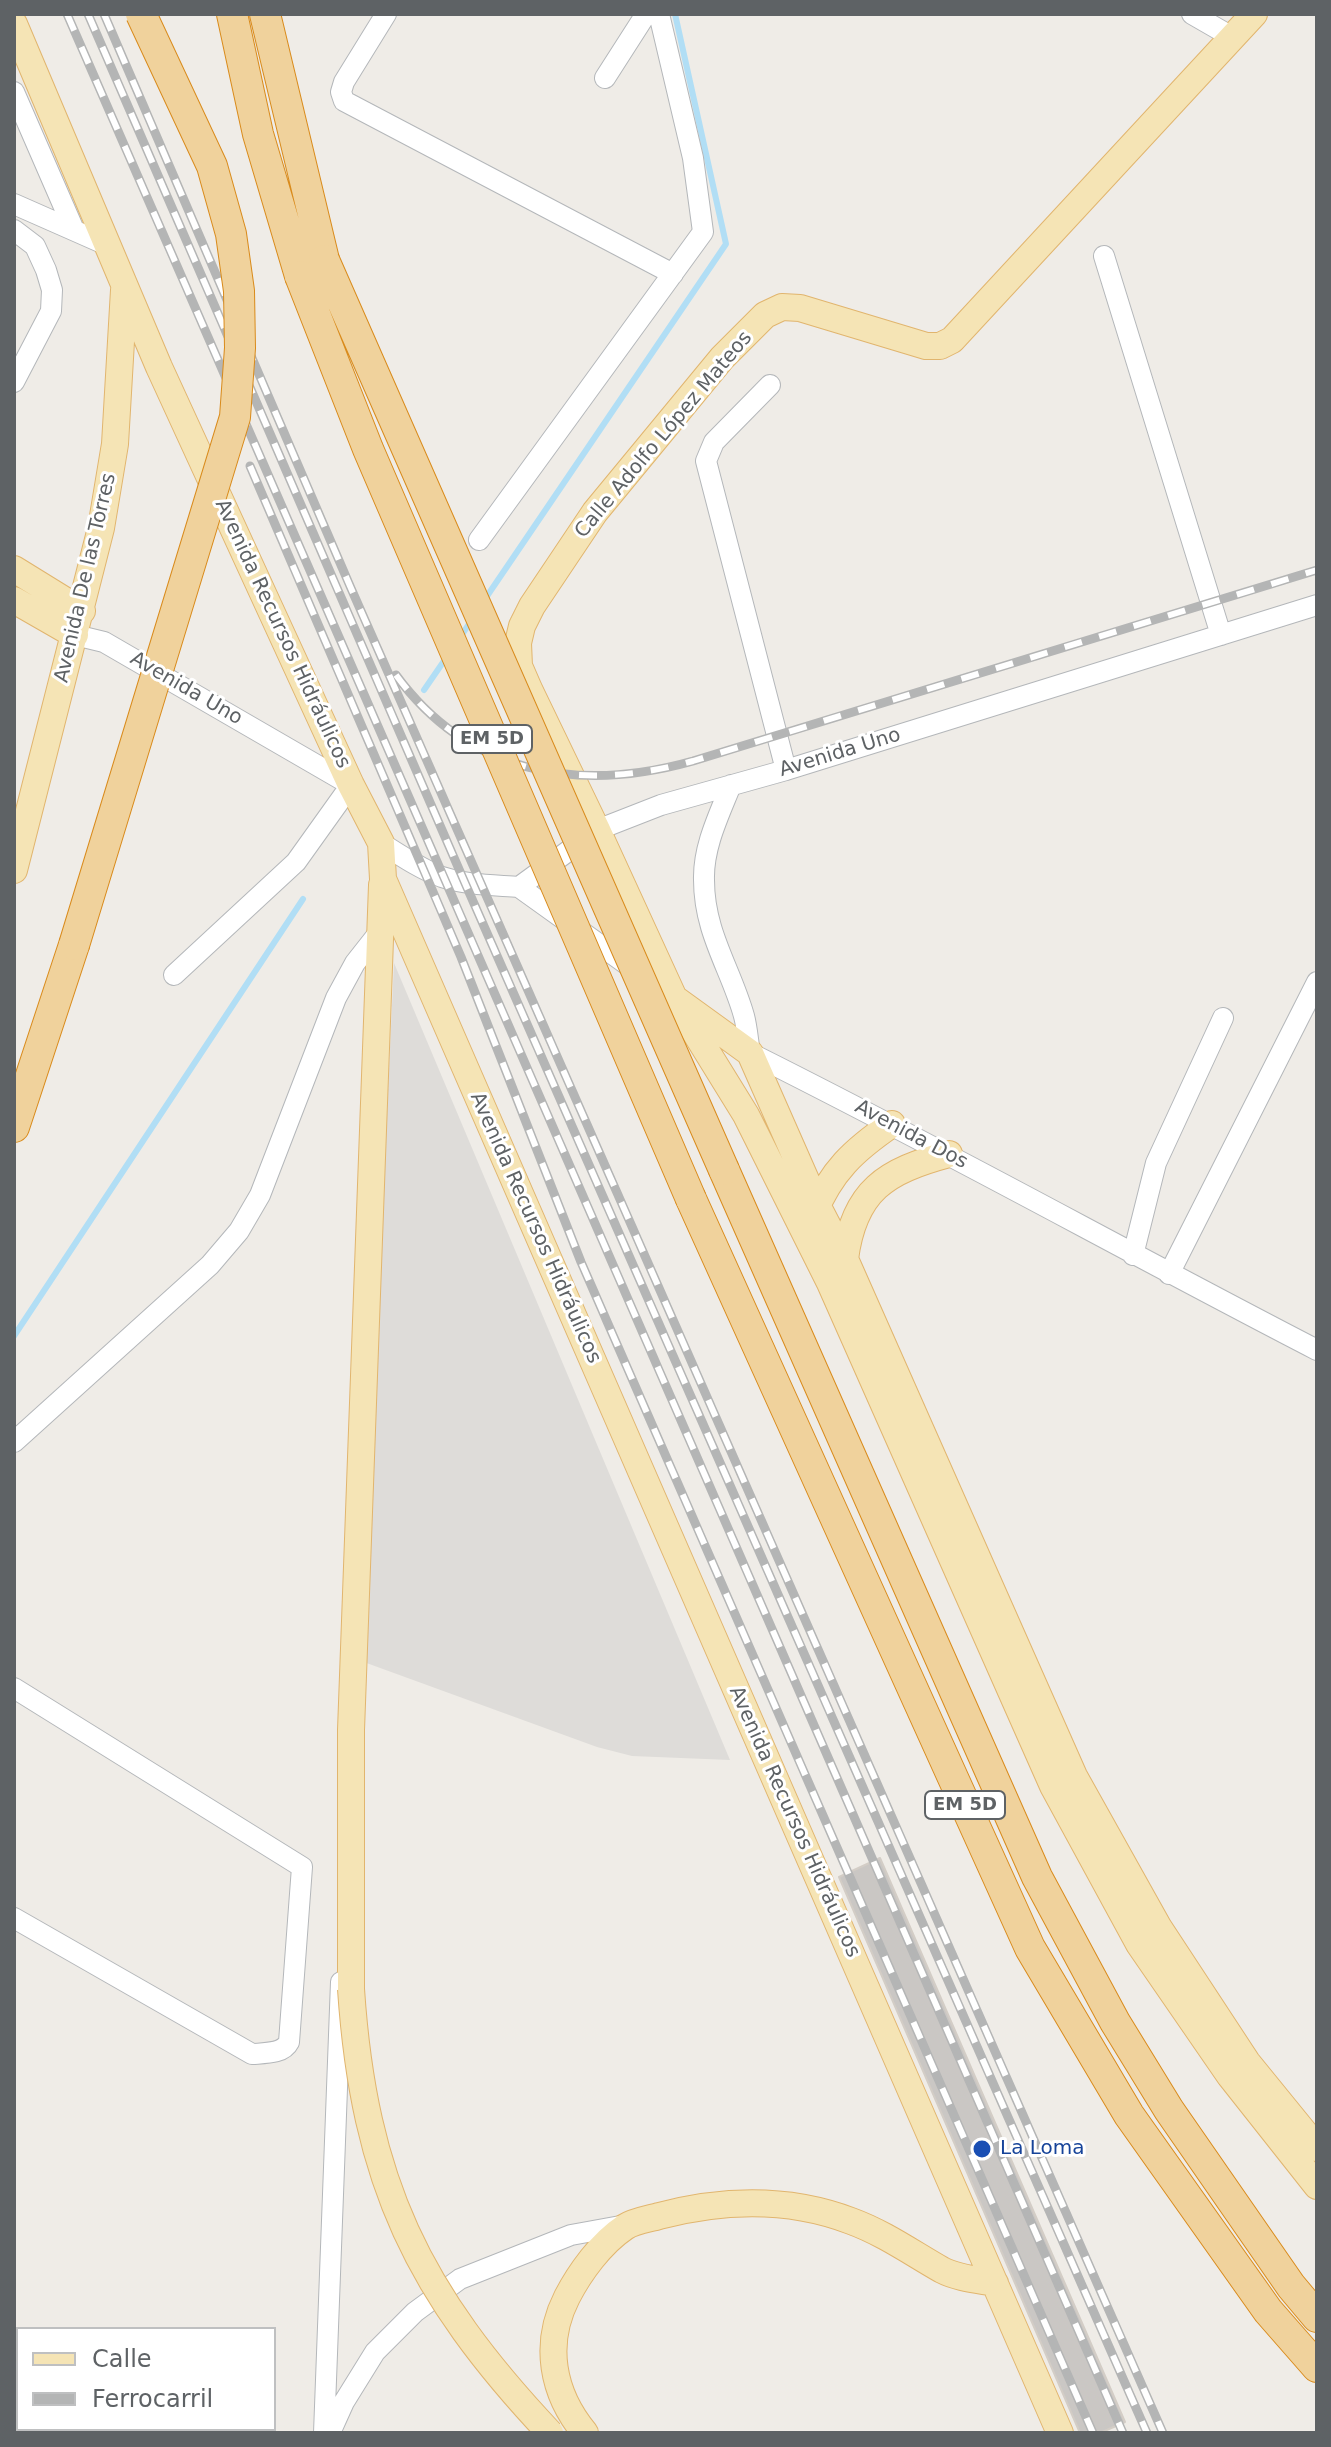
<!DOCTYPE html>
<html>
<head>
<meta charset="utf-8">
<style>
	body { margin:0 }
	#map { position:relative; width:1331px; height:2447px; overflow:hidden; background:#efece7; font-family:"DejaVu Sans",sans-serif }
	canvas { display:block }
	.frame { position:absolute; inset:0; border:16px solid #5e6265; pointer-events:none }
	.legend { position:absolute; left:16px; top:2327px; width:260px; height:104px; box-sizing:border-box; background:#fff; border:2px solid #bfc0c1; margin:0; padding:10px 14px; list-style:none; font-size:24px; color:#5e6265 }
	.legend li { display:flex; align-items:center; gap:16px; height:40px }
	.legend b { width:40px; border:2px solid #bfc0c1 }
</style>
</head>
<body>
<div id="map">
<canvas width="1331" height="2447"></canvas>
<div class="frame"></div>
<ul class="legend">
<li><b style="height:10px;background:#f5e4b5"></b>Calle</li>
<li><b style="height:10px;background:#b4b5b5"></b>Ferrocarril</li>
</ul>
</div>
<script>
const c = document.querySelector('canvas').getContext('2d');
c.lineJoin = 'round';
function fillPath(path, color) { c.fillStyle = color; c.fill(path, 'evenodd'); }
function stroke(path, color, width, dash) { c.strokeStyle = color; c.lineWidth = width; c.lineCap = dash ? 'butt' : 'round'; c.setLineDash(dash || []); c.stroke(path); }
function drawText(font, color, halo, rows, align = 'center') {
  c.font = font + ' "DejaVu Sans",sans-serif'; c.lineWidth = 6; c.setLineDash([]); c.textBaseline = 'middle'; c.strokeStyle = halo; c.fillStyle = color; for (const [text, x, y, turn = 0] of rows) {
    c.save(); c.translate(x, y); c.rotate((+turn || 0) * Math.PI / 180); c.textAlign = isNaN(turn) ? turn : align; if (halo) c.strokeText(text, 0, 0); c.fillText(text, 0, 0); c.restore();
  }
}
fillPath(new Path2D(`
	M394,963L730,1760L632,1756L597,1747L361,1661Z`), '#dedcd9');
stroke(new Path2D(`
	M483,602L726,244L675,14
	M459,639L473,618
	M424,690L446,658
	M14,1336L303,899`), '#b1def5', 6);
const building = new Path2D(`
	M880,1858L1125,2422L1100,2433H1080L839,1877Z`);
fillPath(building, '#cac7c4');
stroke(building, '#d3cdc6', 2);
const minor = new Path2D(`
	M386,14L344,82L341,92L344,101L673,274
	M1192,14L1232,37
	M605,78L646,14
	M14,92L74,230
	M14,204L107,245
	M14,230L35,246L46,270L52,290L51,311L14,382
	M1104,256L1221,635
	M770,385L714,442L706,461L786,770
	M479,540L703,232L693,158L659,14
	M75,635L104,642L351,785L296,862L174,975
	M731,785C719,815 703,847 704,880C704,933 731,969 744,1016C747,1027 748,1041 750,1053C941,1148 1127,1252 1317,1350
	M381,843C400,855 420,869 442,877C466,885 493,885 519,887L597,830L661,805L786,770L1317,605
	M519,887L632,968
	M1133,1255L1156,1163L1223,1018
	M1169,1274L1317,982
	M14,1442L210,1265L239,1231L260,1195L336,998L355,963L381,930
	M14,1688L302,1867L289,2042C283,2054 265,2053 252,2054L14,1918
	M324,2433L341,1982
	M330,2433L344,2402L375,2352L415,2312L460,2279L571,2235L626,2225`);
const major = new Path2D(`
	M1254,14L952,340L940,346H926L800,308L782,307L765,315L722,358L595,512L532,606L522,626L518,643L519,666L529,689L597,830L674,998L750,1053L817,1205L845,1259L1074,1776L1159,1928L1247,2062L1317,2148
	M14,24L159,367L351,785L381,843L383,879L1060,2433
	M14,569L82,611
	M14,600L75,635
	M14,870L101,528L115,444L124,290
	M680,1008L746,1115L830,1283L1053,1786L1139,1944L1230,2076L1317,2186
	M813,1215C831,1171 854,1150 892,1124
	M845,1259C854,1190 886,1171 949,1154
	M351,1989V1730L382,885
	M585,2433C552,2393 543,2344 567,2297C580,2272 601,2243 625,2227C634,2221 649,2219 659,2216C724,2199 788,2197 851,2221C884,2233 912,2253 942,2270C957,2278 979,2280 995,2283`);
const highway = new Path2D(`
	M232,14L258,134L300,276
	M265,14L324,260
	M14,1127L74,945
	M724,1170L1037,1877L1115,2022L1169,2110L1291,2286L1317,2317
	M691,1199L1030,1948L1129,2115L1268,2311L1317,2367`);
stroke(minor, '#b4b7ba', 22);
stroke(major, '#e1b56e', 28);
stroke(highway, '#d98b1c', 32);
stroke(minor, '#fff', 20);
stroke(major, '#f5e4b5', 26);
stroke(highway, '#f0d29c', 30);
const rail = new Path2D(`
	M67,14L1123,2433
	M88,14L465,883L1147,2433
	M104,14L350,586L1163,2433
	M250,466L461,957L581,1262L1093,2433
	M396,675C469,775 579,793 693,761L1317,570`);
stroke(rail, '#b4b5b5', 9);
stroke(rail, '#fff', 6, [18]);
const majorBridge = new Path2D(`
	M351,1989C364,2182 418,2293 550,2433`);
const highwayBridge = new Path2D(`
	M324,260L724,1170
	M300,276L368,449L691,1199
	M74,945L235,417L240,348L239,291L231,234L212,166L141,14`);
stroke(majorBridge, '#e1b56e', 28, []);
stroke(highwayBridge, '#d98b1c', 32, []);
stroke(majorBridge, '#f5e4b5', 26);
stroke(highwayBridge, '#f0d29c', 30);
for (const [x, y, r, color] of [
	[982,2149,10,"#1a4fb4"]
]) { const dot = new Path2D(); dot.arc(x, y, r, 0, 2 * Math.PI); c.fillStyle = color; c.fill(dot); stroke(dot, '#fff', 3); }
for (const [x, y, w] of [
	[492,739,80],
	[965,1805,80]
]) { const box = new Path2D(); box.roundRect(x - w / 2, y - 14, w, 28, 6); c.fillStyle = '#fff'; c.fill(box); stroke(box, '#5e6265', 2); }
drawText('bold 18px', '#5e6265', null, [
	["EM 5D",492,739],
	["EM 5D",965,1805]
]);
drawText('20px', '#5e6265', '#fff', [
	["Calle Adolfo López Mateos",664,435,-50],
	["Avenida De las Torres",86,578,-77],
	["Avenida Recursos Hidráulicos",282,634,65],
	["Avenida Uno",186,689,30],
	["Avenida Uno",840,753,-17],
	["Avenida Dos",911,1135,28],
	["Avenida Recursos Hidráulicos",535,1228,66],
	["Avenida Recursos Hidráulicos",794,1822,66]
]);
drawText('20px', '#164399', '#fff', [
	["La Loma",1000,2149]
], 'left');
</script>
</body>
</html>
